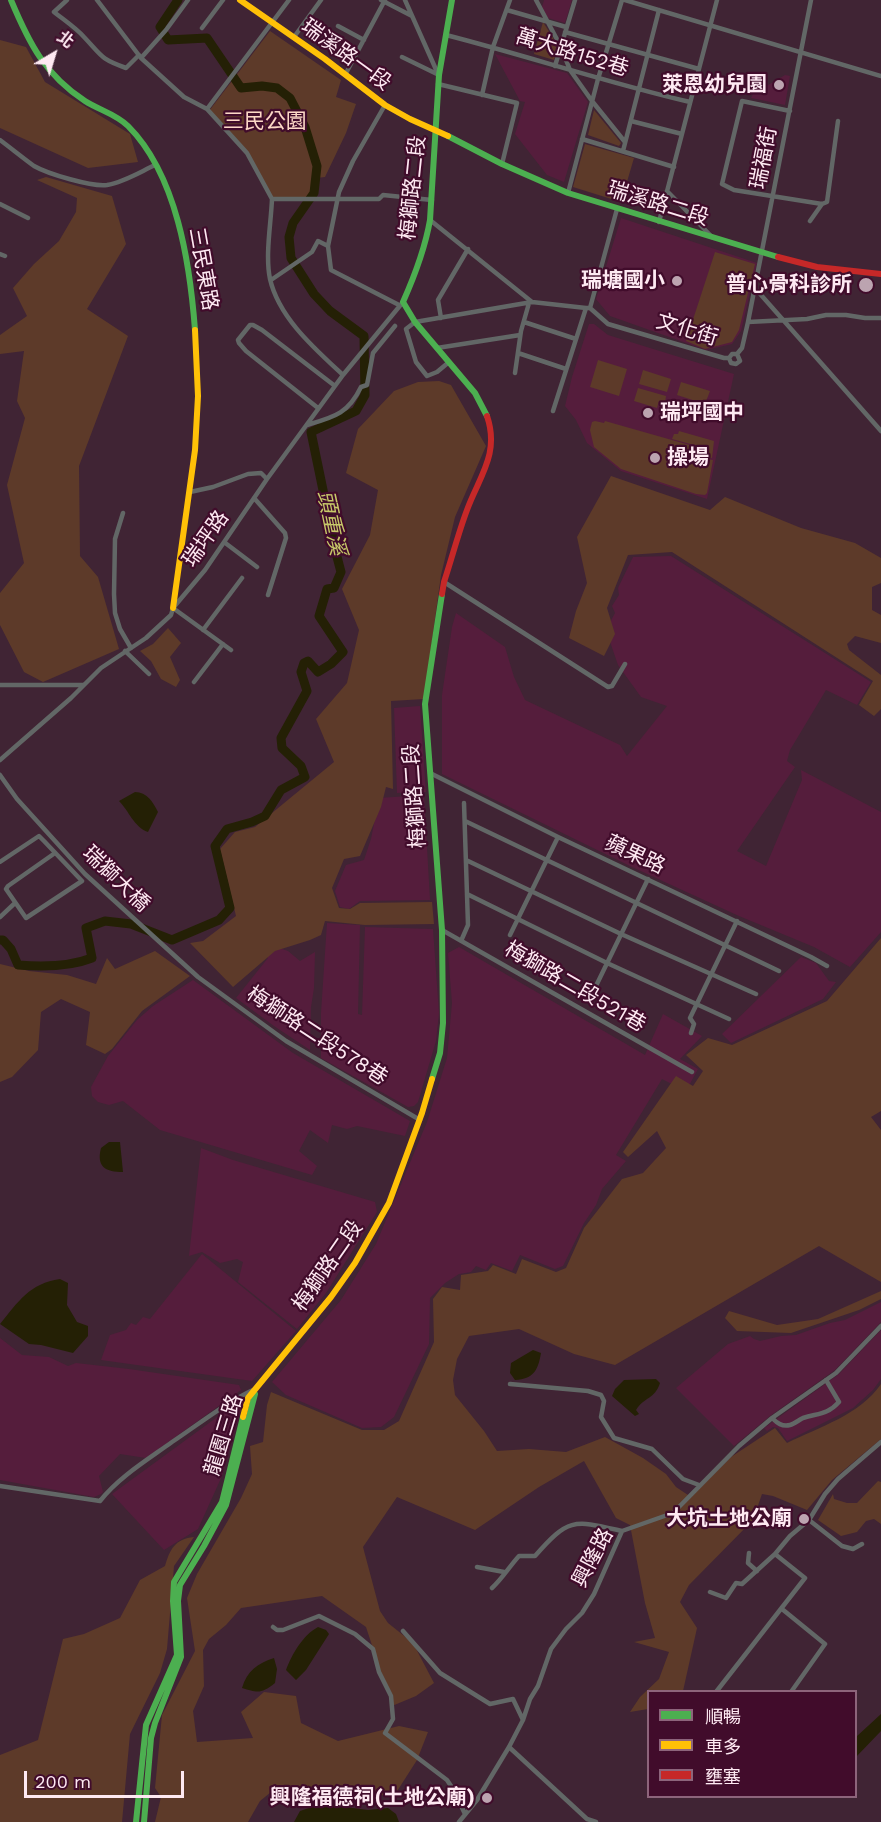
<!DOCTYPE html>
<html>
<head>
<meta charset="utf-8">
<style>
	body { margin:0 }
	#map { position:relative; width:881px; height:1822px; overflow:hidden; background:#402434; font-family:"Work Sans","Noto Sans TC",sans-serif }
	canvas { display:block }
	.legend { position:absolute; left:647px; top:1690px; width:210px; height:108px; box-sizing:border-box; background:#410c2b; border:2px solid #8d647b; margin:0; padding:8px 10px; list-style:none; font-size:18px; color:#fee9f2 }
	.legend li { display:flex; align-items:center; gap:12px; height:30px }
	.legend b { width:30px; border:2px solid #8d647b }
	.north { position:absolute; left:24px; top:24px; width:60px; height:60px; -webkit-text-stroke:4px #410c2b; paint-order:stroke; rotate:38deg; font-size:16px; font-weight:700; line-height:24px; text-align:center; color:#fee9f2 }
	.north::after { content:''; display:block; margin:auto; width:21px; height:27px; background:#fee9f2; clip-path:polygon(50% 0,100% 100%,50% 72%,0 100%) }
	.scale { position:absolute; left:24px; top:1771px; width:160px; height:27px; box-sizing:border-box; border:3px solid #fee9f2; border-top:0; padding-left:8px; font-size:18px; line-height:21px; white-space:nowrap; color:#fee9f2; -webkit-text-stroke:4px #410c2b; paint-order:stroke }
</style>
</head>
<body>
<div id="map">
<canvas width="881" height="1822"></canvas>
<ul class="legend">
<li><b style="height:8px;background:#4caf50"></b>順暢</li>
<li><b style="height:8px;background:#ffc107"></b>車多</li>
<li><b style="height:8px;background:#c62828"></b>壅塞</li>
</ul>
<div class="north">北</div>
<div class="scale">200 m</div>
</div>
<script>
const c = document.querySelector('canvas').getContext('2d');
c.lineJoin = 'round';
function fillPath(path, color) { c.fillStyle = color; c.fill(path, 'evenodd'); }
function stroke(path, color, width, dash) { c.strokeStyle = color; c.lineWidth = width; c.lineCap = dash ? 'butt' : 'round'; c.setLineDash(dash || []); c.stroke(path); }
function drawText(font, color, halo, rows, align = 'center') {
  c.font = font + ' "Work Sans","Noto Sans TC",sans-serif'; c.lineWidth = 4.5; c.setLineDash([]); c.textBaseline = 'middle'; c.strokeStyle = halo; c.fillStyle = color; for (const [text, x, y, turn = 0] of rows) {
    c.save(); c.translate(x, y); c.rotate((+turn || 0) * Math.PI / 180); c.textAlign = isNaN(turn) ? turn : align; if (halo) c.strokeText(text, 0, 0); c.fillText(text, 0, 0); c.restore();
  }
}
fillPath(new Path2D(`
	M544,0H572L565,23L548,18L542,7Z
	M495,54L567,73L588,102L564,182L547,175L515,134L525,102L520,101Z
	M785,75L790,76L785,105L751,98L753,94Z
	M621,218L757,263L741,331L732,344L706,350L610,316L596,299Z
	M589,324H594L608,335L734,374L707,499L621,471L587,443L576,420L565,406L572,377Z
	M671,556L871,682L857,705L826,690L790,750L787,761L795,767L737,851L766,866L802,780L801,770L881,812V932L850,967L814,947L739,916L632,867L442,774V695L452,627L456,613L505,647L514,677L525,700L620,745L627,756L667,706L641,697L618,665L606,630L615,613L612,606L619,595L618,588L633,557Z
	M420,706L426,792L397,793L394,708Z
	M424,795L430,900L360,901L349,909L340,907L335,891L346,865L364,860L371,839L379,798Z
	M327,923L360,925L358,1014L362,1015L365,927L433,929L439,1013L436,1041L418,1102L414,1106L408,1107L321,1058V1013Z
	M273,946L288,951L300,961L315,952L314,988L311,1007L310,1050L274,1026L236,998L268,958L265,956Z
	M459,947L645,1055L663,1014L702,1036L680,1059L698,1069L686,1091L662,1079L616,1155L626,1161L602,1189L596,1205L584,1223L563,1266L555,1269L520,1255L512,1271L491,1263L486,1270L476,1266L471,1272L459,1274L445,1283L430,1298L429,1344L394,1417L381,1427L362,1428L286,1395L272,1382L341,1300L376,1244L427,1122L447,1058L452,1003L448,953Z
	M801,957L816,963L829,981L836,982L823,999L731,1043L722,1034Z
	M193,980L293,1053L410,1121L405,1136L357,1126L347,1129L332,1125L328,1143L310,1130L299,1151L317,1166L312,1175L160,1130L123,1101L109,1105L98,1102L92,1096L91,1087L108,1056L137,1020L153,1006Z
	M201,1148L233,1160L375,1202L377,1212L326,1293L297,1329L238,1282L243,1262L237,1259L220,1263L202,1252L189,1256Z
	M202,1254L296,1331L252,1381L101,1360L110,1335L126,1330L131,1323L136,1325L143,1317L150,1319Z
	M881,1302V1322L835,1370L770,1416L734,1446L676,1388L728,1344L750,1336L754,1339L760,1341L781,1336L796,1335L830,1323L845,1320Z
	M881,1330V1379L873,1390L853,1408L787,1441L778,1428L773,1427L767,1431L764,1428L839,1374Z
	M0,1338L22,1355L49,1357L68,1366L76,1363L129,1369L239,1385L241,1390L146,1458L120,1454L99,1476L103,1492L101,1494L94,1497L0,1480Z
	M241,1403L242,1406L222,1476L198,1529L164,1550L112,1494L220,1415Z`), '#551d3c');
fillPath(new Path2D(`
	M543,22L558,46L554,60L534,54Z
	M270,31L341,80L336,97L356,104L346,133L325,177L316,178L314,193L309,200L272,199L243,146L209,111Z
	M0,40L26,47L45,82L130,134L138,162L88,168L0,128Z
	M594,110L621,143L619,146L588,135Z
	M585,144L634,158L621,202L573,187Z
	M46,177L112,196L126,244L87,309L128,336L79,466L80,556L98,577L119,649L43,682L24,672L0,625V593L24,563L7,485L25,418L17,401L24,351L0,354V335L27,316L13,288L34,264L59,241L76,212L77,198L37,180Z
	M715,252L755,264L739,330L732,342L705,349L686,341Z
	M598,360L627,369L619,396L590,387Z
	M643,370L671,379L667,392L639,384Z
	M439,381L451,385L486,446L455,517L441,575L424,699L391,701L393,789L386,787L381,807L360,856L344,859L332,888L339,908L350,909L360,903L432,902L434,924L365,925L325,921L321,935L310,940L275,951L233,987L190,943L203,941L236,916L220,849L235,832L255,827L334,762L316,719L347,683L359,630L342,589L370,535L378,490L346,473L358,429L394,391L418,382Z
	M681,382L710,391L705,404L677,395Z
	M638,388L666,396L665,403L659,401L657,408L634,401Z
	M595,421L604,423L605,421L693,446C692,457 704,458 713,460L707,493L705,495L696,494L621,469L594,447L590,430L592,422Z
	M679,431L714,441L712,458L701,456L695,452L694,445L672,439L674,434H678Z
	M611,476L710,510L725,497L801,528L855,543L881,558V583L872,587V610L881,615V643L855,636L847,644L849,650L881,675V709L874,716L859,705L873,681L672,552L628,555L607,608L615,634L604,656L569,638L576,611L587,583L577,537Z
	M168,628L181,643L170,657L180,680L176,687L161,679L151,661L140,651L153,644Z
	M881,938V1111L871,1117L881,1130V1282L819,1246L615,1365L574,1354L519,1329L469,1336L457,1359L453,1380L455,1395L484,1431L497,1451L529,1449L566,1452L605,1437L643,1458L666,1474L676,1487L691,1497L731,1457L775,1428L787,1443C819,1427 860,1415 881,1384V1439L832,1480L807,1510L773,1496L762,1494L753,1520L689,1585L680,1602L697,1628L683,1691L648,1692V1709L630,1712L640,1697L659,1679L669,1652L634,1642L655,1638L645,1603L630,1525L616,1518L584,1461L539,1487L475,1530L397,1497L363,1547L380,1611L388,1623L413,1643L434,1683L416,1696L392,1706L366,1627L322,1596L241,1608L226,1625L209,1639L203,1650L204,1686L193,1711L197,1742L253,1738L241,1712L264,1692L296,1696L301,1723L338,1741L399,1726L428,1732L417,1760L394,1796L276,1788L260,1801L248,1822H155L161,1797L155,1788L162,1715L195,1651L187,1598L197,1574L241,1498L252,1474L250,1446L263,1442L267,1405L271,1392L362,1430H384L399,1421L434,1342L433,1299L442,1287L460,1290L461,1275L488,1271L493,1265L516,1274L522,1259L556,1272L566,1268L584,1228L622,1179L643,1173L666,1148L657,1131L628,1157L623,1152L676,1076L693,1086L703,1071L686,1055L708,1038L732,1045L827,1001Z
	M155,951L190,976L142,1011L112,1049L105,1054L86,1045L90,1012L61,999L41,1012L38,1050L12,1077L0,1082V964L29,971L67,975L96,984L107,958L115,969Z
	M881,1291V1299L859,1310L791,1333L737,1331L725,1318L729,1311L777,1325L818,1319Z
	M878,1481L881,1482V1524L874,1519L866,1521L857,1532L841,1536L818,1520L833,1494L834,1499L847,1503H857Z
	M194,1537L174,1566L167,1649L160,1673L130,1734L122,1822H0V1755L38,1740L63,1639L84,1634L120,1618L140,1580L165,1566C170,1549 175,1539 194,1537Z`), '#5d3a29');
fillPath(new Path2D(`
	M135,792C147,792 153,802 158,812L148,832C134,827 129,811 119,801Z
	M109,1142H120L123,1172C106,1172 96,1167 101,1148Z
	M60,1279L68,1283L67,1305L77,1322L88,1326V1336L73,1353L41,1345L29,1344L0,1324C18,1302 30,1283 60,1279Z
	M533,1350L541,1353C538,1370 534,1379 515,1380L510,1373L511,1363Z
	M656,1379L660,1383C655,1399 644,1397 636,1410L639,1414L635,1416L612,1396L615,1389L624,1380Z
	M318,1627L326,1630L329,1634L306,1670L296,1680L286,1670C292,1654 303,1635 318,1627Z
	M274,1658L277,1669L275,1683C261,1694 258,1693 242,1688C247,1671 258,1663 274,1658Z
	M881,1714V1731L856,1757V1737Z
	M321,1804L368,1810L388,1808L396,1814L399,1822H294L300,1811Z`), '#242005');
stroke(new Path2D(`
	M0,940H3L11,949L18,965C42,967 69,967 92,958L86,928L105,921L131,924L172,940L219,920L230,908L215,846L227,829L252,822L265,816L281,790L305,777L301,766L282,748L281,738L307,691L301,672L304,663L308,661L318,672L331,664L343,652L319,616L327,589L334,588L341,572L336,553L311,432L356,411L365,395L364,336L330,311L314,294L291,258L289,237L293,223L314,193L317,166L305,127L290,98L277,88L262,86L241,88L207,38L168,40L160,27L178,0`), '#242005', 9);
stroke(new Path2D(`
	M67,0L54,12C64,20 76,28 84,37C102,56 100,59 126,68L139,55
	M97,0L141,58L184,97L207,109L247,153L272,199
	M381,0L412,16
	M405,0L438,74
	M536,0L560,45L570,70L592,101L625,142
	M625,0L881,76
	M507,10L566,27
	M338,26L364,40
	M202,28L223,0
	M565,32L699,69
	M446,35C528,56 608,83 690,102
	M294,37L321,0
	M402,57L439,75
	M141,58L166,30L188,0
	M555,66L575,0
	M345,75L385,0
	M438,84L517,103L502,164
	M482,95L493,47L510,0
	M207,109L289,0
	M790,111L742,101L722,184L734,190L822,204L827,202L838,121
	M631,121L682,134
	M582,139L674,167
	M0,140C12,149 23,158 34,166C48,174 92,187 107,185C124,182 140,172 155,165
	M623,151L659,10
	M667,191L712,237
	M568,193L598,79L622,0
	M272,199C271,224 265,255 270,279C279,318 315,349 343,375
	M272,199H379L383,195L432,200
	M0,204L28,218
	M430,220L532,302
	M810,221L822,204
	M659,222L717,0
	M328,246L339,192L353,161L385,105
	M0,254L5,256
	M271,280L312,252L318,241L328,246L331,270L399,305
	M754,287L881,431
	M590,308L617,209
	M441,318L438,300L468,249
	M524,322L576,339
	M748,322L811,0
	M437,348L520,335
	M518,353L566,369
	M729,358L731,363L736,364L740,361L737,354
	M449,362L437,372L427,376L416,362L406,329L415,322L532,302L586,308H590L608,324L724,358H729L732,354H737L742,348L748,322L807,319L826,315H846L865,318H881
	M515,373L521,331L529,303
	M318,408L246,351L239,343L238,340L250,325H253L262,330L335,386
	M553,411L586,308
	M307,425C334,417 348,414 361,387L367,385L373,353L395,326
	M190,492L213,487L248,474L261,473L267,479
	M254,498L285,533L286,538L268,595
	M123,513L115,539L114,594L115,613L120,629L131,648
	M224,542L257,567
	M444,582L608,687L612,686L625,664
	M173,608L231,650
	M203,630L242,578
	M125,651L149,674
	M194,682L223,644
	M0,685H83
	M0,760L71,698L101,668L146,638L171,615L173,608L205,570L267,479L343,375L403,302
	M430,773L558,837L811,957L827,966
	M0,775L17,799L85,874L198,977L286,1041L420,1120
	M465,821L779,971
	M466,860L621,934L756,994
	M0,862L39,836L44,841L82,881L26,918L6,889L8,886L55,853
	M467,894L607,963L729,1019
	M0,917L15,903
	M442,930L692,1072
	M510,935L558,837
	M461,941L468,925L464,803
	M594,990L648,879
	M691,1033L694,1024L690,1018L737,921
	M510,1384L588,1391L601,1395L604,1401L601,1417L614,1438L652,1449L683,1479L699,1485
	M772,1418C777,1423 782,1427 790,1425C794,1424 799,1420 803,1418C819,1413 827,1415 839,1402L826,1380
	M0,1486L100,1501C119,1477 147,1460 172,1442C199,1424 225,1403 255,1389
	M809,1520L842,1546L853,1549L862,1544
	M749,1553L748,1563L757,1571
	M775,1554L790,1536L809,1520L825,1494L838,1479L881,1442
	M477,1567L504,1572
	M492,1588C502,1579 509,1567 519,1556H535C569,1517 574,1520 622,1531
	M710,1592L726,1598L736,1583L742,1584L775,1554L805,1578L716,1692
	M782,1609L825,1644L791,1692
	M273,1627L277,1630H283L319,1616L355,1634L373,1649L379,1672L391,1696L393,1719L385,1733L447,1780L453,1789L465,1814
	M403,1631L440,1673L490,1704L513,1699L523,1720
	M509,1747L587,1819L596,1822
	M459,1822L477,1800L509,1747L523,1720L530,1699L538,1686L551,1649L566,1629L582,1613L594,1594L622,1531L673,1513L739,1446L772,1418L836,1373L881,1326`), '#626766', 4.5);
stroke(new Path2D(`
	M11,0C29,43 45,75 85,101C99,110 116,114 128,126C177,175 190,264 195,330
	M452,0L439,75L430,220C425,249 415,275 403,302L415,322L475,393L487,416
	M448,136L502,164L568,193L778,257
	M432,1079L440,1053L443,1023L442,930L425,704L442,594
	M136,1822L146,1725L177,1655L173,1601L174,1582L222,1502L243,1417
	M144,1822L151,1738L155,1723L181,1657L178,1601L180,1585L204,1546L226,1505L255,1394`), '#4caf50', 6);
stroke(new Path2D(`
	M240,0L325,59L385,105L410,119L448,136
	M173,608L195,450L198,396L195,330
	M243,1417L248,1398L331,1297L355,1263L389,1203L422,1113L432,1079`), '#ffc107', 6);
stroke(new Path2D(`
	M778,257L817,267L881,274
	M442,594L444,582C452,558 458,534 467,510C479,477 500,454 487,416`), '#c62828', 6);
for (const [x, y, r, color] of [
	[779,85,6,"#bca4b0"],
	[677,281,6,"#bca4b0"],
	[866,285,8,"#bca4b0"],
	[648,413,6,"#bca4b0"],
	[655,458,6,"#bca4b0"],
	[804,1519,6,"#bca4b0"],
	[487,1798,6,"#bca4b0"]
]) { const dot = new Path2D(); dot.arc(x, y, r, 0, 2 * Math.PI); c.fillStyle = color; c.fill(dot); stroke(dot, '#410c2b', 2); }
drawText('21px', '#fee9f2', '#410c2b', [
	["萬大路152巷",572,53,17],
	["瑞溪路一段",346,55,36],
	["瑞福街",764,158,-79],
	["梅獅路二段",413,188,-84],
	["瑞溪路二段",658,204,17],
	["三民東路",203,269,80],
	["文化街",687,330,17],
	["瑞坪路",206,539,-55],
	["梅獅路二段",415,796,-94],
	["蘋果路",635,855,25],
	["瑞獅大橋",116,879,44],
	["梅獅路二段521巷",575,987,30],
	["梅獅路二段578巷",317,1036,33],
	["梅獅路二段",328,1266,-55],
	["龍園三路",224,1435,-73],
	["興隆路",593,1558,-62]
]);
drawText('bold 21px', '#fee9f2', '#410c2b', [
	["萊恩幼兒園",767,85],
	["瑞塘國小",665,281],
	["普心骨科診所",852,285],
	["瑞坪國中",660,413,"left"],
	["操場",667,458,"left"],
	["大坑土地公廟",792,1519],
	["興隆福德祠(土地公廟)",475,1798]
], 'right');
drawText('21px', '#fcd8c6', '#410c2b', [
	["三民公園",265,122]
]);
drawText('italic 22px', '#c7c869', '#410c2b', [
	["頭重溪",331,523,78]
]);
</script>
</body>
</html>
